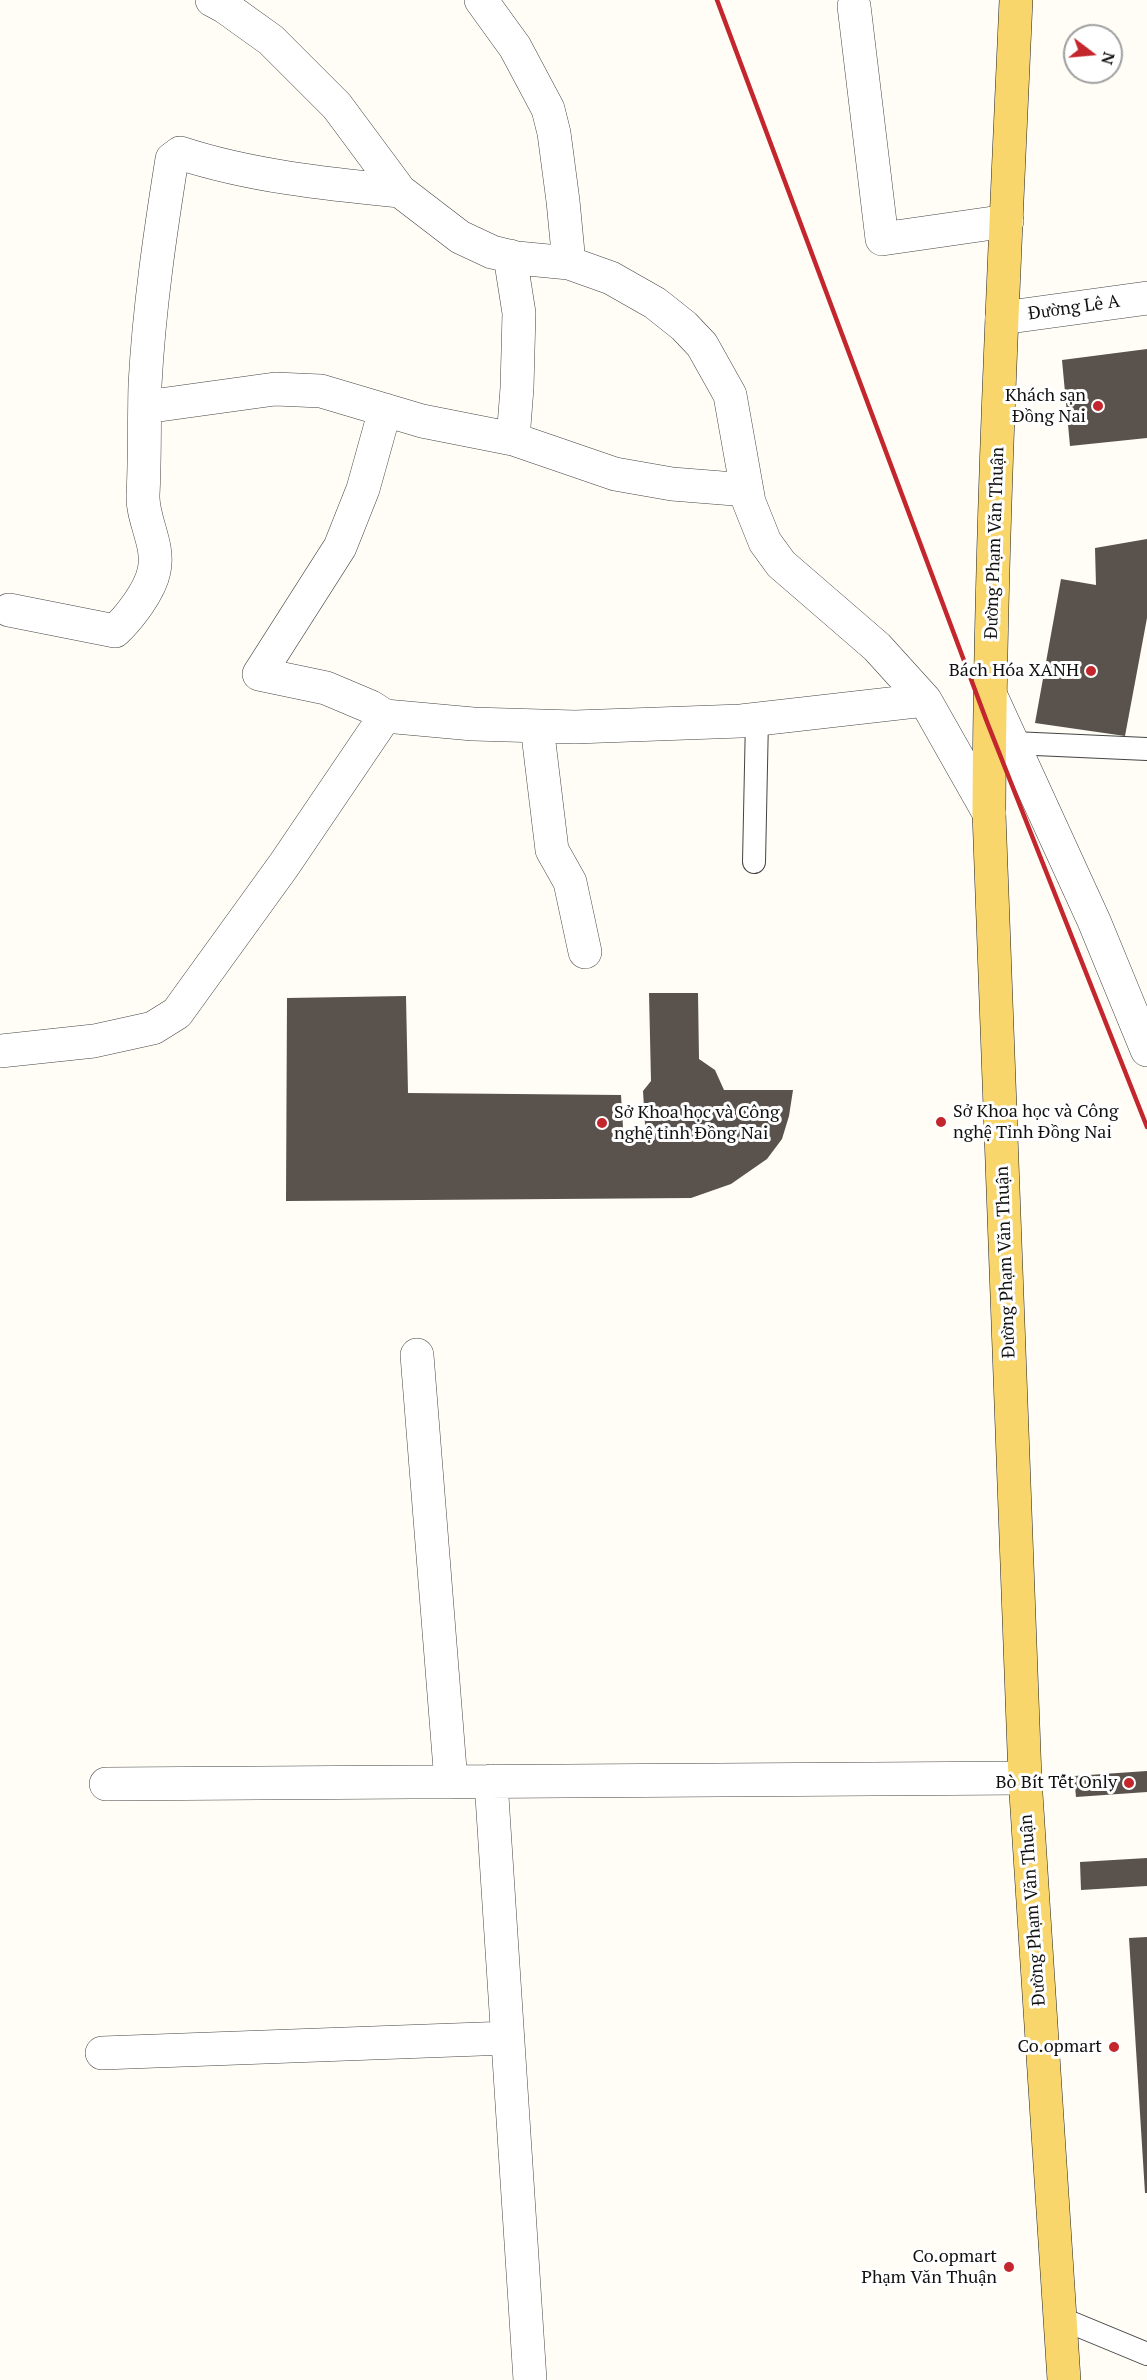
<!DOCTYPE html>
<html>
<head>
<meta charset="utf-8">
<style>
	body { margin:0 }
	#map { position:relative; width:1147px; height:2380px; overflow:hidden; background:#fffdf5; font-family:"PT Serif",serif }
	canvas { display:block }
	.north { position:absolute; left:1063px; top:24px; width:60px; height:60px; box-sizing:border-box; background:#fff; border:2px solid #a0a0a0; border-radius:50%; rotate:106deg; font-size:16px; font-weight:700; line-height:24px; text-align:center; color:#111 }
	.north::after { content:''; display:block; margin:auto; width:21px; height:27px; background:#c4262e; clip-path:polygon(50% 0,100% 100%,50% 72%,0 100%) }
</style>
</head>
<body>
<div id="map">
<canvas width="1147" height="2380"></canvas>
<div class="north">N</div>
</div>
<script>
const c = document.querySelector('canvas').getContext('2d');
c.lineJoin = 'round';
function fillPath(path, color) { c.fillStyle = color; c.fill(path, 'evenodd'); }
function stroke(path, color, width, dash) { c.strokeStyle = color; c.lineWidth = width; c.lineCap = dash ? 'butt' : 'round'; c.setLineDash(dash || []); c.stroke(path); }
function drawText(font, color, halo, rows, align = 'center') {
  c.font = font + ' "PT Serif",serif'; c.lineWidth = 6; c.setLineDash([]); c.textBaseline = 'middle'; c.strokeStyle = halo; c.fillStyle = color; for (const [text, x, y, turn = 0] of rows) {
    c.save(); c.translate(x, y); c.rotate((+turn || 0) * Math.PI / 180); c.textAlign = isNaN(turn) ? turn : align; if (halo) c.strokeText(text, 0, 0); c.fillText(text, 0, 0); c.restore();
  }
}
fillPath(new Path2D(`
	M1147,349V438L1070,446L1062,360Z
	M1147,539V618L1125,736L1035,723L1061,579L1096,585L1095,548Z
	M649,993H698L699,1059L715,1070L724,1090H793L789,1116L782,1139L767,1159L731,1184L691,1198L286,1201L287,998L406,996L408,1093L621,1095L624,1143L646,1141L643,1091L651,1081Z
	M1147,1771V1792L1076,1797L1074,1776Z
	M1147,1858V1886L1081,1890L1080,1862Z
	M1147,1937V2193H1145L1129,1938Z`), '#5a524d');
const service = new Path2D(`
	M1013,743L1147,749
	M754,862L757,719
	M1060,2318L1147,2354`);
const minor = new Path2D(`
	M212,0L225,7L271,40L337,106L400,191L460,237L492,252L517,258L569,263L611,278L655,303L684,326L702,345L730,395L749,502L765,542L781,564L877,647L925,700L989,813
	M481,0L515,47L548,109L554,133L563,201L569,263
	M854,6L882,239L1007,221
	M1002,318L1147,298
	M145,407L275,389L321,391L422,421L513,439L517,388L519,313L510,256
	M385,410L363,489L340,547L259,674L326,688L371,707L385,716L473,724L575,727L741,721L925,700
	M513,439L615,474L672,484L747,490
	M9,610L115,631C129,618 150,591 154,571C160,545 142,520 143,495C145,458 144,422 145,385C149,309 160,234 172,159L180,153C250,176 327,184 400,191
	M991,696L1094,921L1147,1050
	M537,726L552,850L570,882L585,952
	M0,1051L94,1041L153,1028L177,1013L284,865L385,716
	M417,1355L451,1782
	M491,1781L530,2380
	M106,1784L1025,1778
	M102,2053L508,2038`);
const primary = new Path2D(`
	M1016,0C1004,271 990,542 989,813L1025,1778L1064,2380`);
stroke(service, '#444', 24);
stroke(minor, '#444', 34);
stroke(primary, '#222', 34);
stroke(service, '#fff', 22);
stroke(minor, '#fff', 33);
stroke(primary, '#f9d66b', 33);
stroke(new Path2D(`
	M717,0L987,722L1147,1127`), '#c4262e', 4.5);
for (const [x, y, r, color] of [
	[1098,406,6,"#c4262e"],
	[1091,671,6,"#c4262e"],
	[941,1122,6,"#c4262e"],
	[602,1123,6,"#c4262e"],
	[1129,1783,6,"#c4262e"],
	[1114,2047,6,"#c4262e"],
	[1009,2267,6,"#c4262e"]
]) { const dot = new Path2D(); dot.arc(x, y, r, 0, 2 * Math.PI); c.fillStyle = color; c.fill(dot); stroke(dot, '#fff', 2); }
drawText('18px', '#111', '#fff', [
	["Đường Lê A",1074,308,-8],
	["Đường Phạm Văn Thuận",995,543,-88],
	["Đường Phạm Văn Thuận",1006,1262,-92],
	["Đường Phạm Văn Thuận",1033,1910,-94]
]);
drawText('18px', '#111', '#fff', [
	["Khách sạn",1086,396],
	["Đồng Nai",1086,417],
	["Bách Hóa XANH",1079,671],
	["Sở Khoa học và Công",953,1112,"left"],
	["nghệ Tỉnh Đồng Nai",953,1133,"left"],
	["Sở Khoa học và Công",614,1113,"left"],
	["nghệ tỉnh Đồng Nai",614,1134,"left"],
	["Bò Bít Tết Only",1117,1783],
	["Co.opmart",1102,2047],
	["Co.opmart",997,2257],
	["Phạm Văn Thuận",997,2278]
], 'right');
</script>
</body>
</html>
